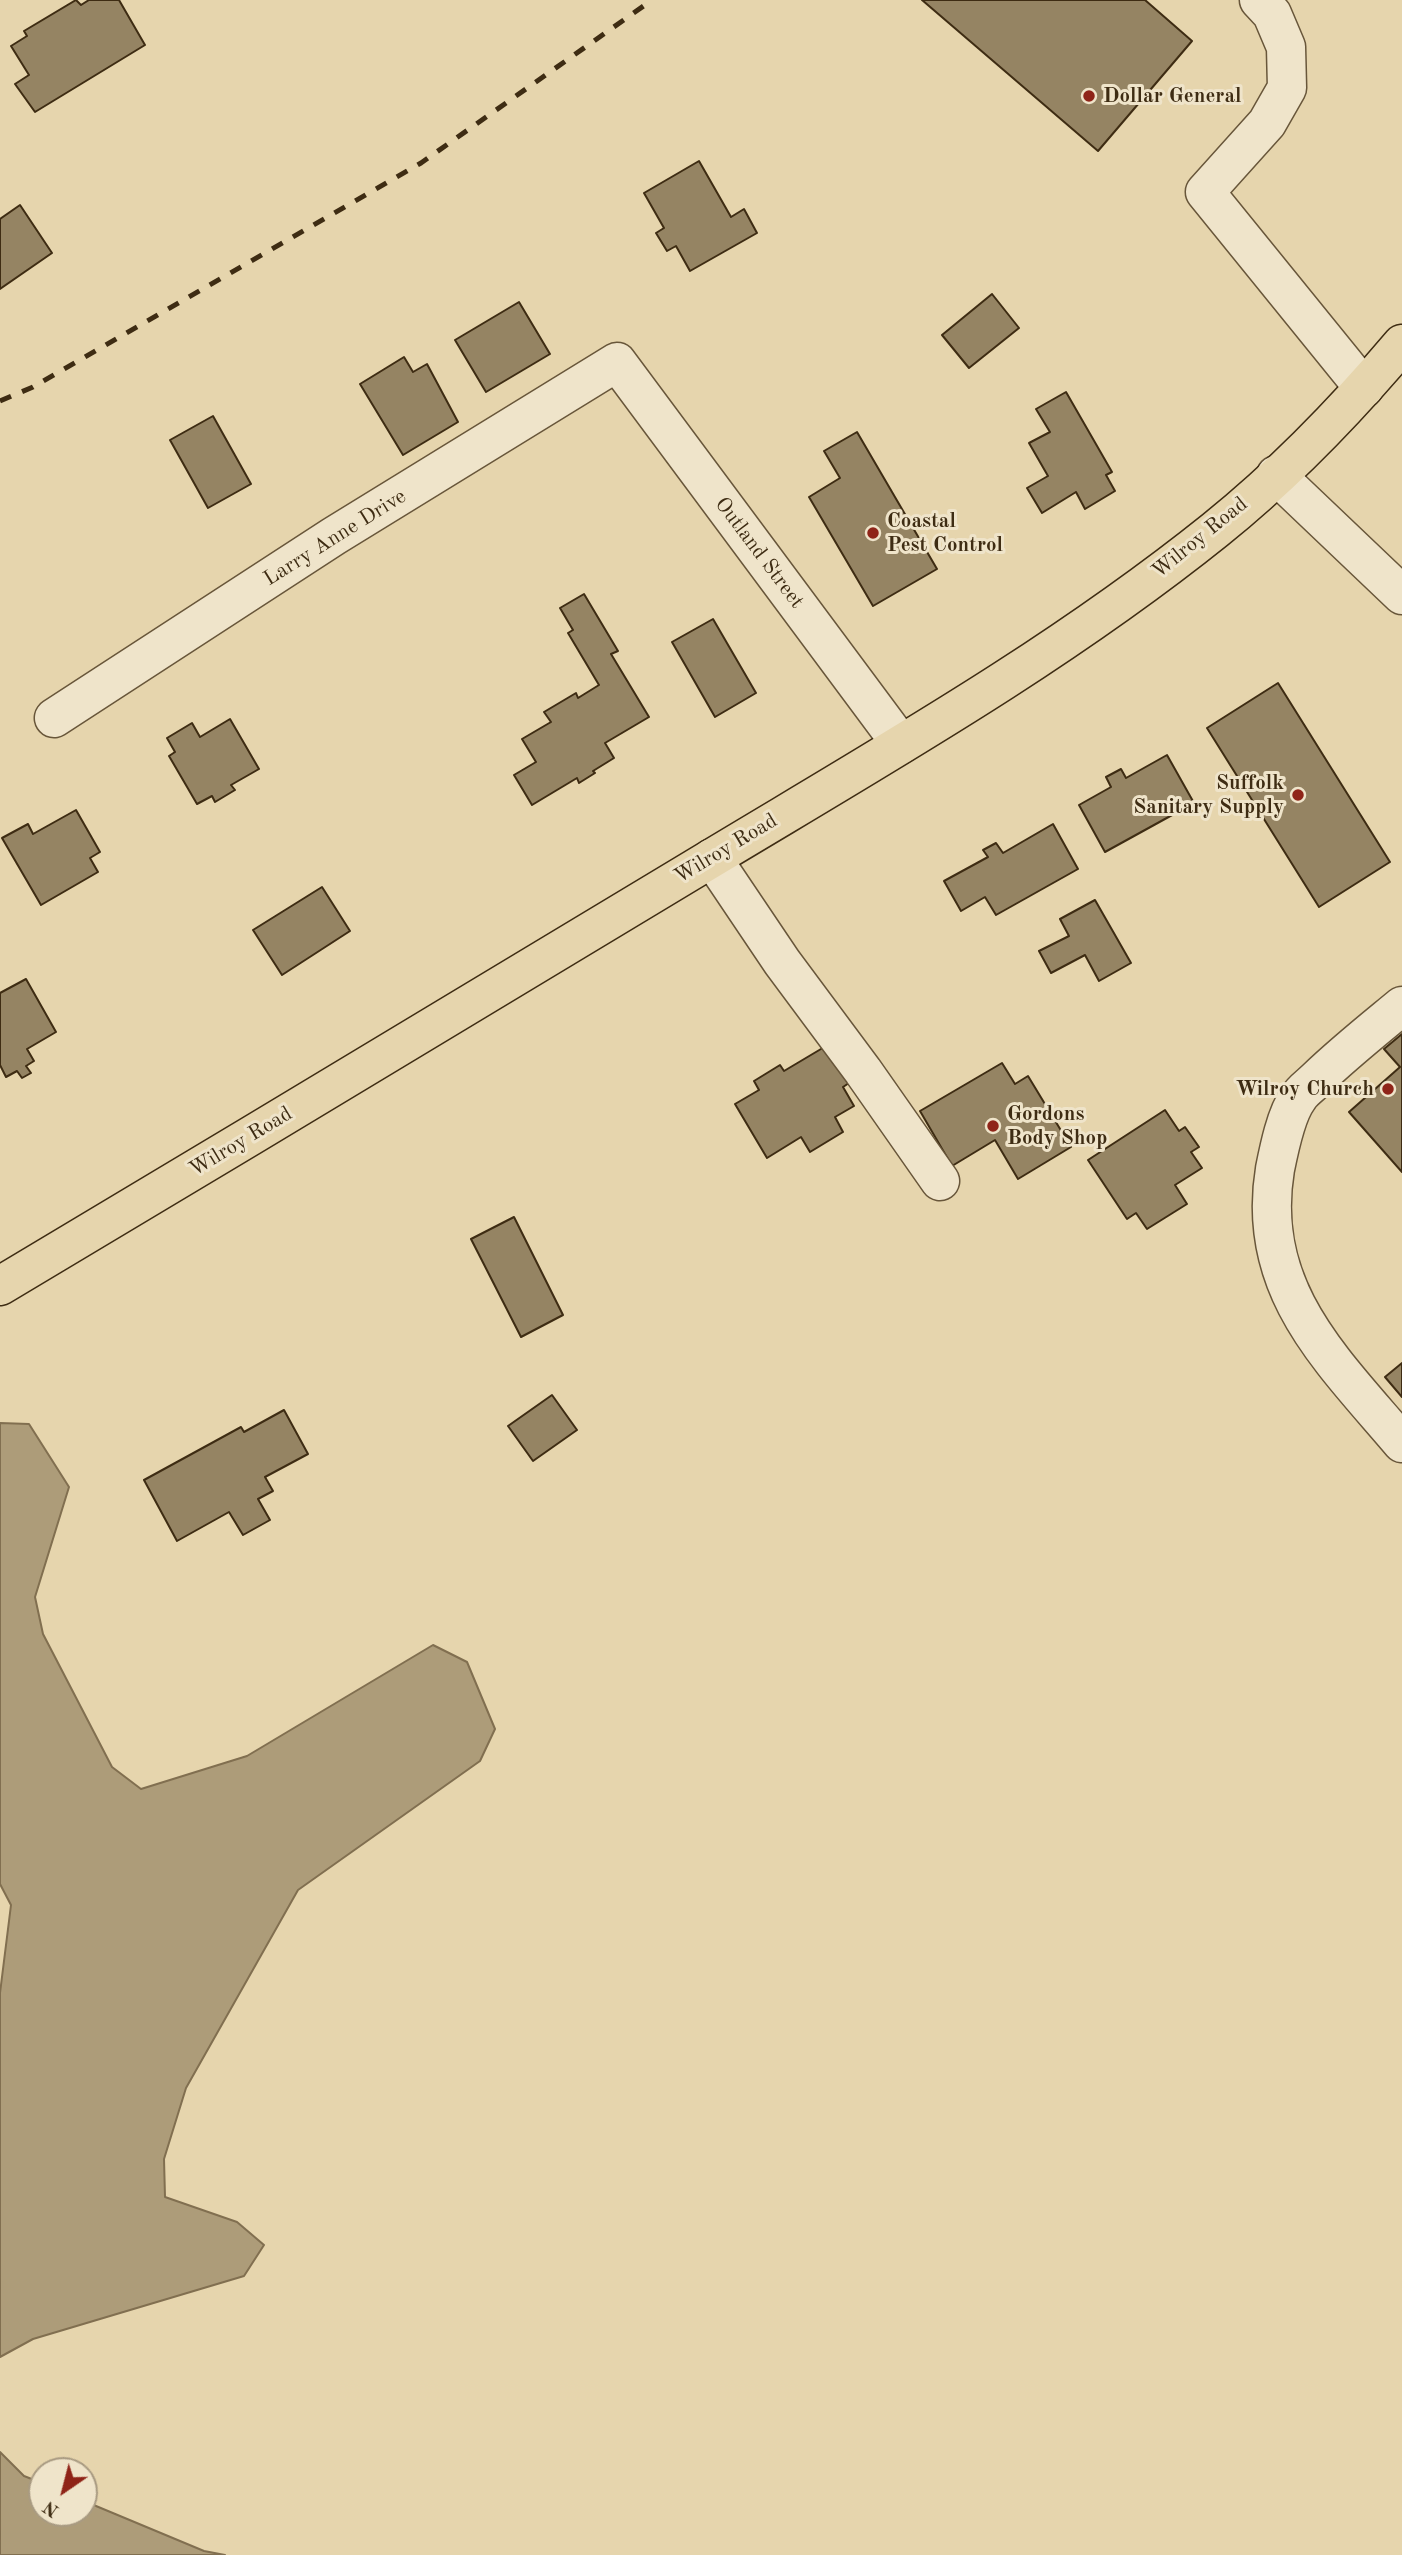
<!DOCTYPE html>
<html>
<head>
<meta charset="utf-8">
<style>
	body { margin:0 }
	#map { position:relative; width:1402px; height:2555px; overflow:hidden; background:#e6d5ad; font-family:"Old Standard TT",serif }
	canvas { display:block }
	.north { position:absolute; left:28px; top:2457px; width:70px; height:70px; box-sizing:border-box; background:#efe4ca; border:2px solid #a89a81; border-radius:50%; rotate:215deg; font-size:19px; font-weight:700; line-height:28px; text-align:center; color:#3e2c13 }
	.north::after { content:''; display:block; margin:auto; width:24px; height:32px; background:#8f2418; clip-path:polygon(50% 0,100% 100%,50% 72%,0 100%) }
</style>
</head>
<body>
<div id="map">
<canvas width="1402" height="2555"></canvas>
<div class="north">N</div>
</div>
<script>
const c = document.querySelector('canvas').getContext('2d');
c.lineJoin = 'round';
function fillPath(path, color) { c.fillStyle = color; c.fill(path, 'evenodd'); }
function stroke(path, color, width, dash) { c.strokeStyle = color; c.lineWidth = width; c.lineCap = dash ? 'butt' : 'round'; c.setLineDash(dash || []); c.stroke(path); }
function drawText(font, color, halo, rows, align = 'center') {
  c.font = font + ' "Old Standard TT",serif'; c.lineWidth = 6; c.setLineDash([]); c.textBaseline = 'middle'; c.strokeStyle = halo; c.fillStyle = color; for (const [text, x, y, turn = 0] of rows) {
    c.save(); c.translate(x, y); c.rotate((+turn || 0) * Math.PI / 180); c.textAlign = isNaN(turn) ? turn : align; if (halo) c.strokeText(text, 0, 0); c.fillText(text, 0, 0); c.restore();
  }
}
const water = new Path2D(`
	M0,1423L29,1424L69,1487L35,1597L43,1634L112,1767L141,1789L247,1756L433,1645L467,1662L495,1729L480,1761L298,1890L186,2088L164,2159L165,2197L237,2222L264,2245L244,2276L33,2339L0,2357V1993L11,1905L0,1884Z
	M0,2452L24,2476L42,2483V2513H84V2501L204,2551L225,2555H0Z`);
fillPath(water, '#ad9c79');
stroke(water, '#816f50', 2);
const building = new Path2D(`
	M76,0L81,5L89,0H119L145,45L35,112L15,84L29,75L11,46L27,36L24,31Z
	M922,0H1145L1192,41L1098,151Z
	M699,161L731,217L744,209L757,233L690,271L676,246L667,251L656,233L664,228L644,193Z
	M20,205L52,253L0,289V219Z
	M992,294L1019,328L969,368L942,335Z
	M519,302L550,354L486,392L455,340Z
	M404,357L413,372L427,364L458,422L403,455L360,384Z
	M1066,392L1112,472L1106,475L1115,491L1085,509L1076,492L1042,513L1027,488L1048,476L1029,443L1050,432L1036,409Z
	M213,416L251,484L208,508L170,440Z
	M857,432L937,569L873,606L809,497L840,478L824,451Z
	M584,594L618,651L611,654L649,717L605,743L614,758L593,771L595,773L579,783L577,778L532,805L514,775L536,762L522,739L551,722L544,712L576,693L578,698L599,685L568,633L573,630L560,608Z
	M713,619L756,693L715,717L672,642Z
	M1278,683L1390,862L1319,907L1207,728Z
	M230,719L259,769L231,785L235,790L215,802L212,796L197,804L169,756L175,752L167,738L192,723L200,737Z
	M1167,755L1194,803L1105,852L1079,805L1111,787L1106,777L1121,769L1126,778Z
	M76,810L100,852L90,858L98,872L41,905L2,838L28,824L33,834Z
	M1053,824L1078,869L996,915L985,897L961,911L944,881L988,857L983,850L996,843L1003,853Z
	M322,887L350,931L282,975L253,930Z
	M1095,900L1131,963L1099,981L1085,955L1051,973L1039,951L1069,936L1060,919Z
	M26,979L56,1032L27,1049L34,1061L26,1066L31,1073L22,1078L17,1071L6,1077L0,1065V993Z
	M1402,1034V1172L1349,1112L1400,1067L1384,1049Z
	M826,1046L849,1083L843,1087L854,1106L835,1117L843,1132L810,1152L801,1137L767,1158L735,1104L759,1090L754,1081L780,1065L784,1071Z
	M1002,1063L1015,1084L1028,1076L1071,1147L1018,1179L995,1140L952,1166L920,1111Z
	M1165,1110L1179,1131L1185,1127L1199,1147L1191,1152L1202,1168L1175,1185L1187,1204L1147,1229L1136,1213L1127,1219L1088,1160Z
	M514,1217L563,1315L521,1337L471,1239Z
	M1402,1363V1397L1385,1377Z
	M552,1395L577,1430L533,1461L508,1426Z
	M284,1410L308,1454L265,1477L273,1491L258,1499L270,1520L243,1535L229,1512L177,1541L144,1480L241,1427L244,1432Z`);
fillPath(building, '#958463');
stroke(building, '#3e2c13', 2);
const minor = new Path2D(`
	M1259,0L1272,14L1286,47L1287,88L1267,123L1205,192L1364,388
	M1276,475L1402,595
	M54,718L334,536L617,362L901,744
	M712,858L782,962L863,1071L940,1181
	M1402,1006C1373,1030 1344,1053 1317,1079C1311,1085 1302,1091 1298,1098C1286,1114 1279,1149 1275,1169C1255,1289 1331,1359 1402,1443`);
const major = new Path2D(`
	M0,1286C232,1148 462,1008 694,869C871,762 1053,660 1215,530C1281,477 1347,409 1402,344`);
stroke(minor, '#68563a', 41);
stroke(major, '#3e2c13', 41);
stroke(minor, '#efe4ca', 38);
stroke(major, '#e6d5ad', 38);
stroke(new Path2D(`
	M0,401L33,387L421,163L652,0`), '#3e2c13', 5, [12, 12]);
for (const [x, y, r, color] of [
	[1089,96,7,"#8f2418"],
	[873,533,7,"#8f2418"],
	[1298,795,7,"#8f2418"],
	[1388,1089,7,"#8f2418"],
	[993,1126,7,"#8f2418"]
]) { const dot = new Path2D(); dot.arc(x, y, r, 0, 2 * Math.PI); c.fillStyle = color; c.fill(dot); stroke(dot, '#efe4ca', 2.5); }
drawText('bold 21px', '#3e2c13', '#efe4ca', [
	["Dollar General",1103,96],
	["Coastal",887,521],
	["Pest Control",887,545],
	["Suffolk",1284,783,"right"],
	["Sanitary Supply",1284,807,"right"],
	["Wilroy Church",1374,1089,"right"],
	["Gordons",1007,1114],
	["Body Shop",1007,1138]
], 'left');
drawText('21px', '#3e2c13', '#efe4ca', [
	["Larry Anne Drive",335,538,-32],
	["Wilroy Road",1200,538,-39],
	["Outland Street",759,553,53],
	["Wilroy Road",726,849,-31],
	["Wilroy Road",241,1142,-31]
]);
</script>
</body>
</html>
